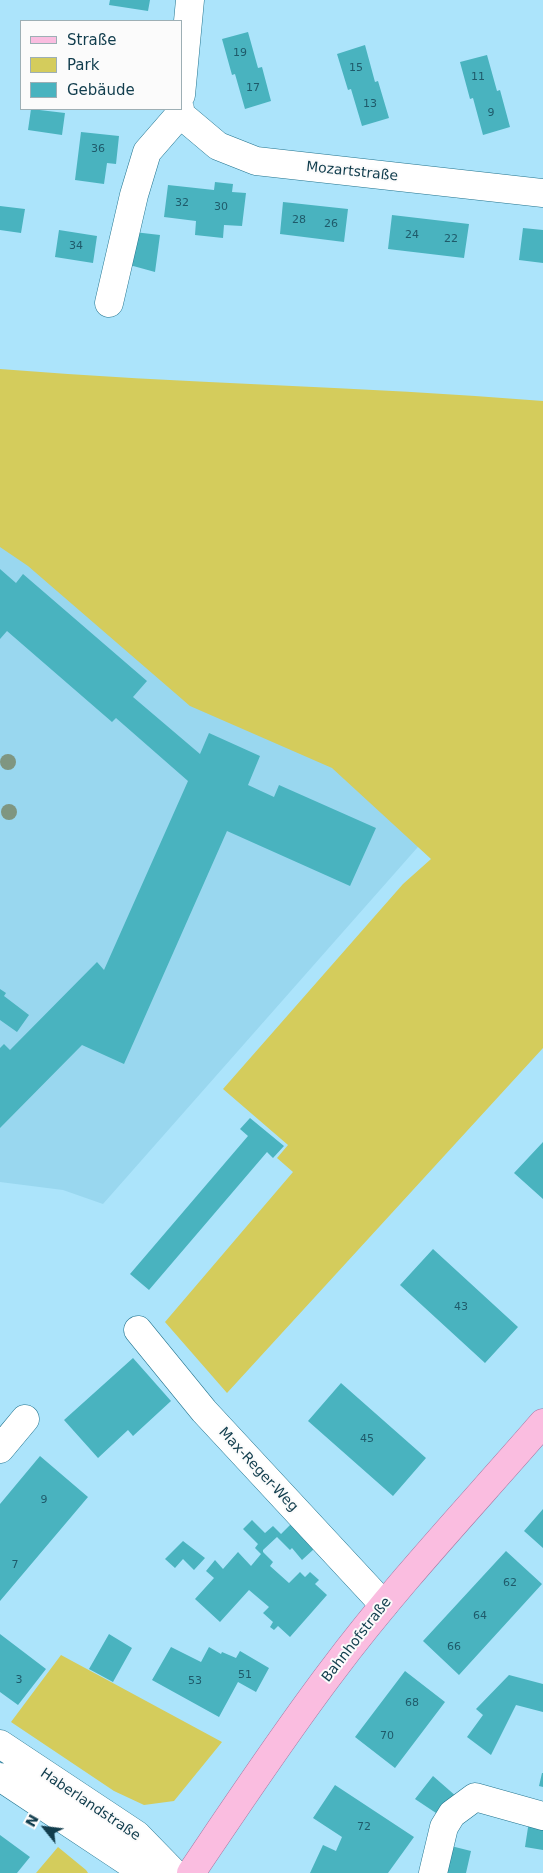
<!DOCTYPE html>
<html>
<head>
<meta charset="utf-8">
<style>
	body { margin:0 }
	#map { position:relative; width:543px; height:1873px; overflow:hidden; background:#ace4fb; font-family:"DejaVu Sans",sans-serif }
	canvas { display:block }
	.legend { position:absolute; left:20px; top:20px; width:162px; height:90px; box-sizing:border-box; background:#fbfbfb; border:1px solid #9dafb5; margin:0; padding:6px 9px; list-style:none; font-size:15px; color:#113d4d }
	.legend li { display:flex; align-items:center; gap:10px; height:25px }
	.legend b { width:25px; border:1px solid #9dafb5 }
	.north { position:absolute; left:20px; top:1803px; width:50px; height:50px; -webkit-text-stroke:4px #fbfbfb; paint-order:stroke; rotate:299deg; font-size:14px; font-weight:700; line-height:20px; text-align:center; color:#113d4d }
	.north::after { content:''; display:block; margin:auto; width:18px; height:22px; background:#113d4d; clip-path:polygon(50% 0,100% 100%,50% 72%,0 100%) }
</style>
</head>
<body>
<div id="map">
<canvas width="543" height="1873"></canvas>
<ul class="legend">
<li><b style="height:6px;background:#fabde0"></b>Straße</li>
<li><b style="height:14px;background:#d4cc5c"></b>Park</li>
<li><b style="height:14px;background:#49b3bf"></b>Gebäude</li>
</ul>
<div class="north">N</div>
</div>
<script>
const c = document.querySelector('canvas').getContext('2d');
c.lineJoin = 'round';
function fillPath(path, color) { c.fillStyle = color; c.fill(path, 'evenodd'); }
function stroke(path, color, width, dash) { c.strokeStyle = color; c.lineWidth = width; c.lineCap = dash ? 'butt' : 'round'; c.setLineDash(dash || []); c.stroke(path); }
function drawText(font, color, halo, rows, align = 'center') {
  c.font = font + ' "DejaVu Sans",sans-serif'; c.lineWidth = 4; c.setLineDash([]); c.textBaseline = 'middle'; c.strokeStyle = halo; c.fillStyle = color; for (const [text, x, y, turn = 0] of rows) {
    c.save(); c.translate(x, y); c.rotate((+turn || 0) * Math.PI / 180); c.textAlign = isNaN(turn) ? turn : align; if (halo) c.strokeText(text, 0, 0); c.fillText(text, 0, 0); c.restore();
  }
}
fillPath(new Path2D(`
	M0,505L432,831L103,1204L63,1190L0,1182Z`), '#99d7ef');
fillPath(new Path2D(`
	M0,369C181,384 362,386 543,401V1048L227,1393L165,1322L293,1172L277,1158L288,1145L223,1089L403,884L431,859L332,768L190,706L28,566L0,547Z
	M61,1655L222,1742L174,1801L144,1805L114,1791L11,1722Z
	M58,1847L86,1870L88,1873H36Z`), '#d4cc5c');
fillPath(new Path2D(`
	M110,0H150L148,11L109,5Z
	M248,32L258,68L262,67L271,101L245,109L235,74L232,75L222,39Z
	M365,45L375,82L378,81L389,118L362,126L351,89L348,90L337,54Z
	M487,55L497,91L500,90L510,127L483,135L473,98L470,99L460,62Z
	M31,109L65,113L62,135L28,130Z
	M81,132L119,136L116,164L107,163L104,184L75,180Z
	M215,182L233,184L232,192L246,193L242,226L224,225L223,238L195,235L196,221L164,217L168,185L214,190Z
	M283,202L348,209L344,242L280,234Z
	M0,206L25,209L21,233L0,230Z
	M392,215L469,224L464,258L388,249Z
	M523,228L543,230V263L519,260Z
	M59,230L97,236L93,263L55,257Z
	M134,232L160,235L155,272L126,264Z
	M0,569L16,583L23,574L147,681L133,697L200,754L209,733L260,756L248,785L274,797L279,785L376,828L350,886L227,831L124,1064L82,1045L0,1128V1048L4,1044L10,1050L97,962L104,970L188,781L116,718L112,722L7,631L0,639Z
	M0,989L6,993L4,996L29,1015L17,1032L0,1020Z
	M250,1118L284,1146L273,1158L267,1152L149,1290L130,1274L248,1136L240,1129Z
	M543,1142V1199L514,1173Z
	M433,1249L518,1327L485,1363L400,1285Z
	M133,1358L171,1401L133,1436L128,1430L98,1458L64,1420Z
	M341,1383L426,1458L393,1496L308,1421Z
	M40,1456L88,1497L0,1601V1504Z
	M543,1509V1548L524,1531Z
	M252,1520L265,1533L273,1526L281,1534L291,1524L314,1549L302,1560L292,1548L290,1550L277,1537L263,1550V1552L273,1562L270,1566L289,1583L300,1572L305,1577L310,1572L319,1580L315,1584L327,1595L290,1637L278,1626L274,1630L270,1627L273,1622L263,1613L269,1607L249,1590L220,1622L195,1599L214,1578L206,1571L215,1560L223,1569L238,1552L251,1566L261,1554L255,1548L258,1544L243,1529Z
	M183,1541L205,1558L194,1570L183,1559L175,1568L165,1559Z
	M506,1551L542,1584L459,1675L423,1641Z
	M0,1634L46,1669L18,1705L0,1692Z
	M109,1634L132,1648L113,1682L89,1669Z
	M171,1647L201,1662L209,1647L221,1654L222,1652L236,1658L240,1651L269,1668L256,1692L238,1682L219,1717L152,1680Z
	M405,1671L445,1702L395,1768L355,1737Z
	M509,1675L543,1684V1712L516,1705L491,1755L467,1737L483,1715L476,1709Z
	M542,1773H543V1787L539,1786Z
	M433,1776L457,1797L436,1813L415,1799Z
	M335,1785L414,1837L388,1873H310L323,1845L336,1851L342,1837L313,1818Z
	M529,1821L543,1823V1850L525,1847Z
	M0,1835L30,1857L17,1873H0Z
	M451,1846L471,1851L466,1873H444Z`), '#49b3bf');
const minor = new Path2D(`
	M181,95L190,0
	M180,109V114L218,146L256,161L543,193
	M109,303L134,195L147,152L180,114
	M138,1330L204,1411L384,1605
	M0,1449L25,1419
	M0,1744L137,1835L174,1873
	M0,1777L116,1854L128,1862L158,1873
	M433,1873L444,1827L452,1814L475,1797L543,1816`);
const major = new Path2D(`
	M191,1873C237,1805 282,1737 332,1671C397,1584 472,1505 543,1423`);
stroke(minor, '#21738e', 29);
stroke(major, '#a6749f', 29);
stroke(minor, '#fff', 28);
stroke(major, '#fabde0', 28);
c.fillStyle = '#7f9681';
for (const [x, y] of [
	[8,762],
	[9,812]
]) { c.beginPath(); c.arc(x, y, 8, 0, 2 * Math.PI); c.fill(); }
drawText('11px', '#1f5a6a', null, [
	["19",240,53],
	["15",356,68],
	["11",478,77],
	["17",253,88],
	["13",370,104],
	["9",491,113],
	["36",98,149],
	["32",182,203],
	["30",221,207],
	["28",299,220],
	["26",331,224],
	["24",412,235],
	["22",451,239],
	["34",76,246],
	["43",461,1307],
	["45",367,1439],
	["9",44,1500],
	["7",15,1565],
	["62",510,1583],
	["64",480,1616],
	["66",454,1647],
	["51",245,1675],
	["3",19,1680],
	["53",195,1681],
	["68",412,1703],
	["70",387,1736],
	["72",364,1827]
]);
drawText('14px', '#113d4d', '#fbfbfb', [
	["Mozartstraße",352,172,6],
	["Max-Reger-Weg",258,1470,47],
	["Bahnhofstraße",357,1640,-52],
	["Haberlandstraße",90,1805,34]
]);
</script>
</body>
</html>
